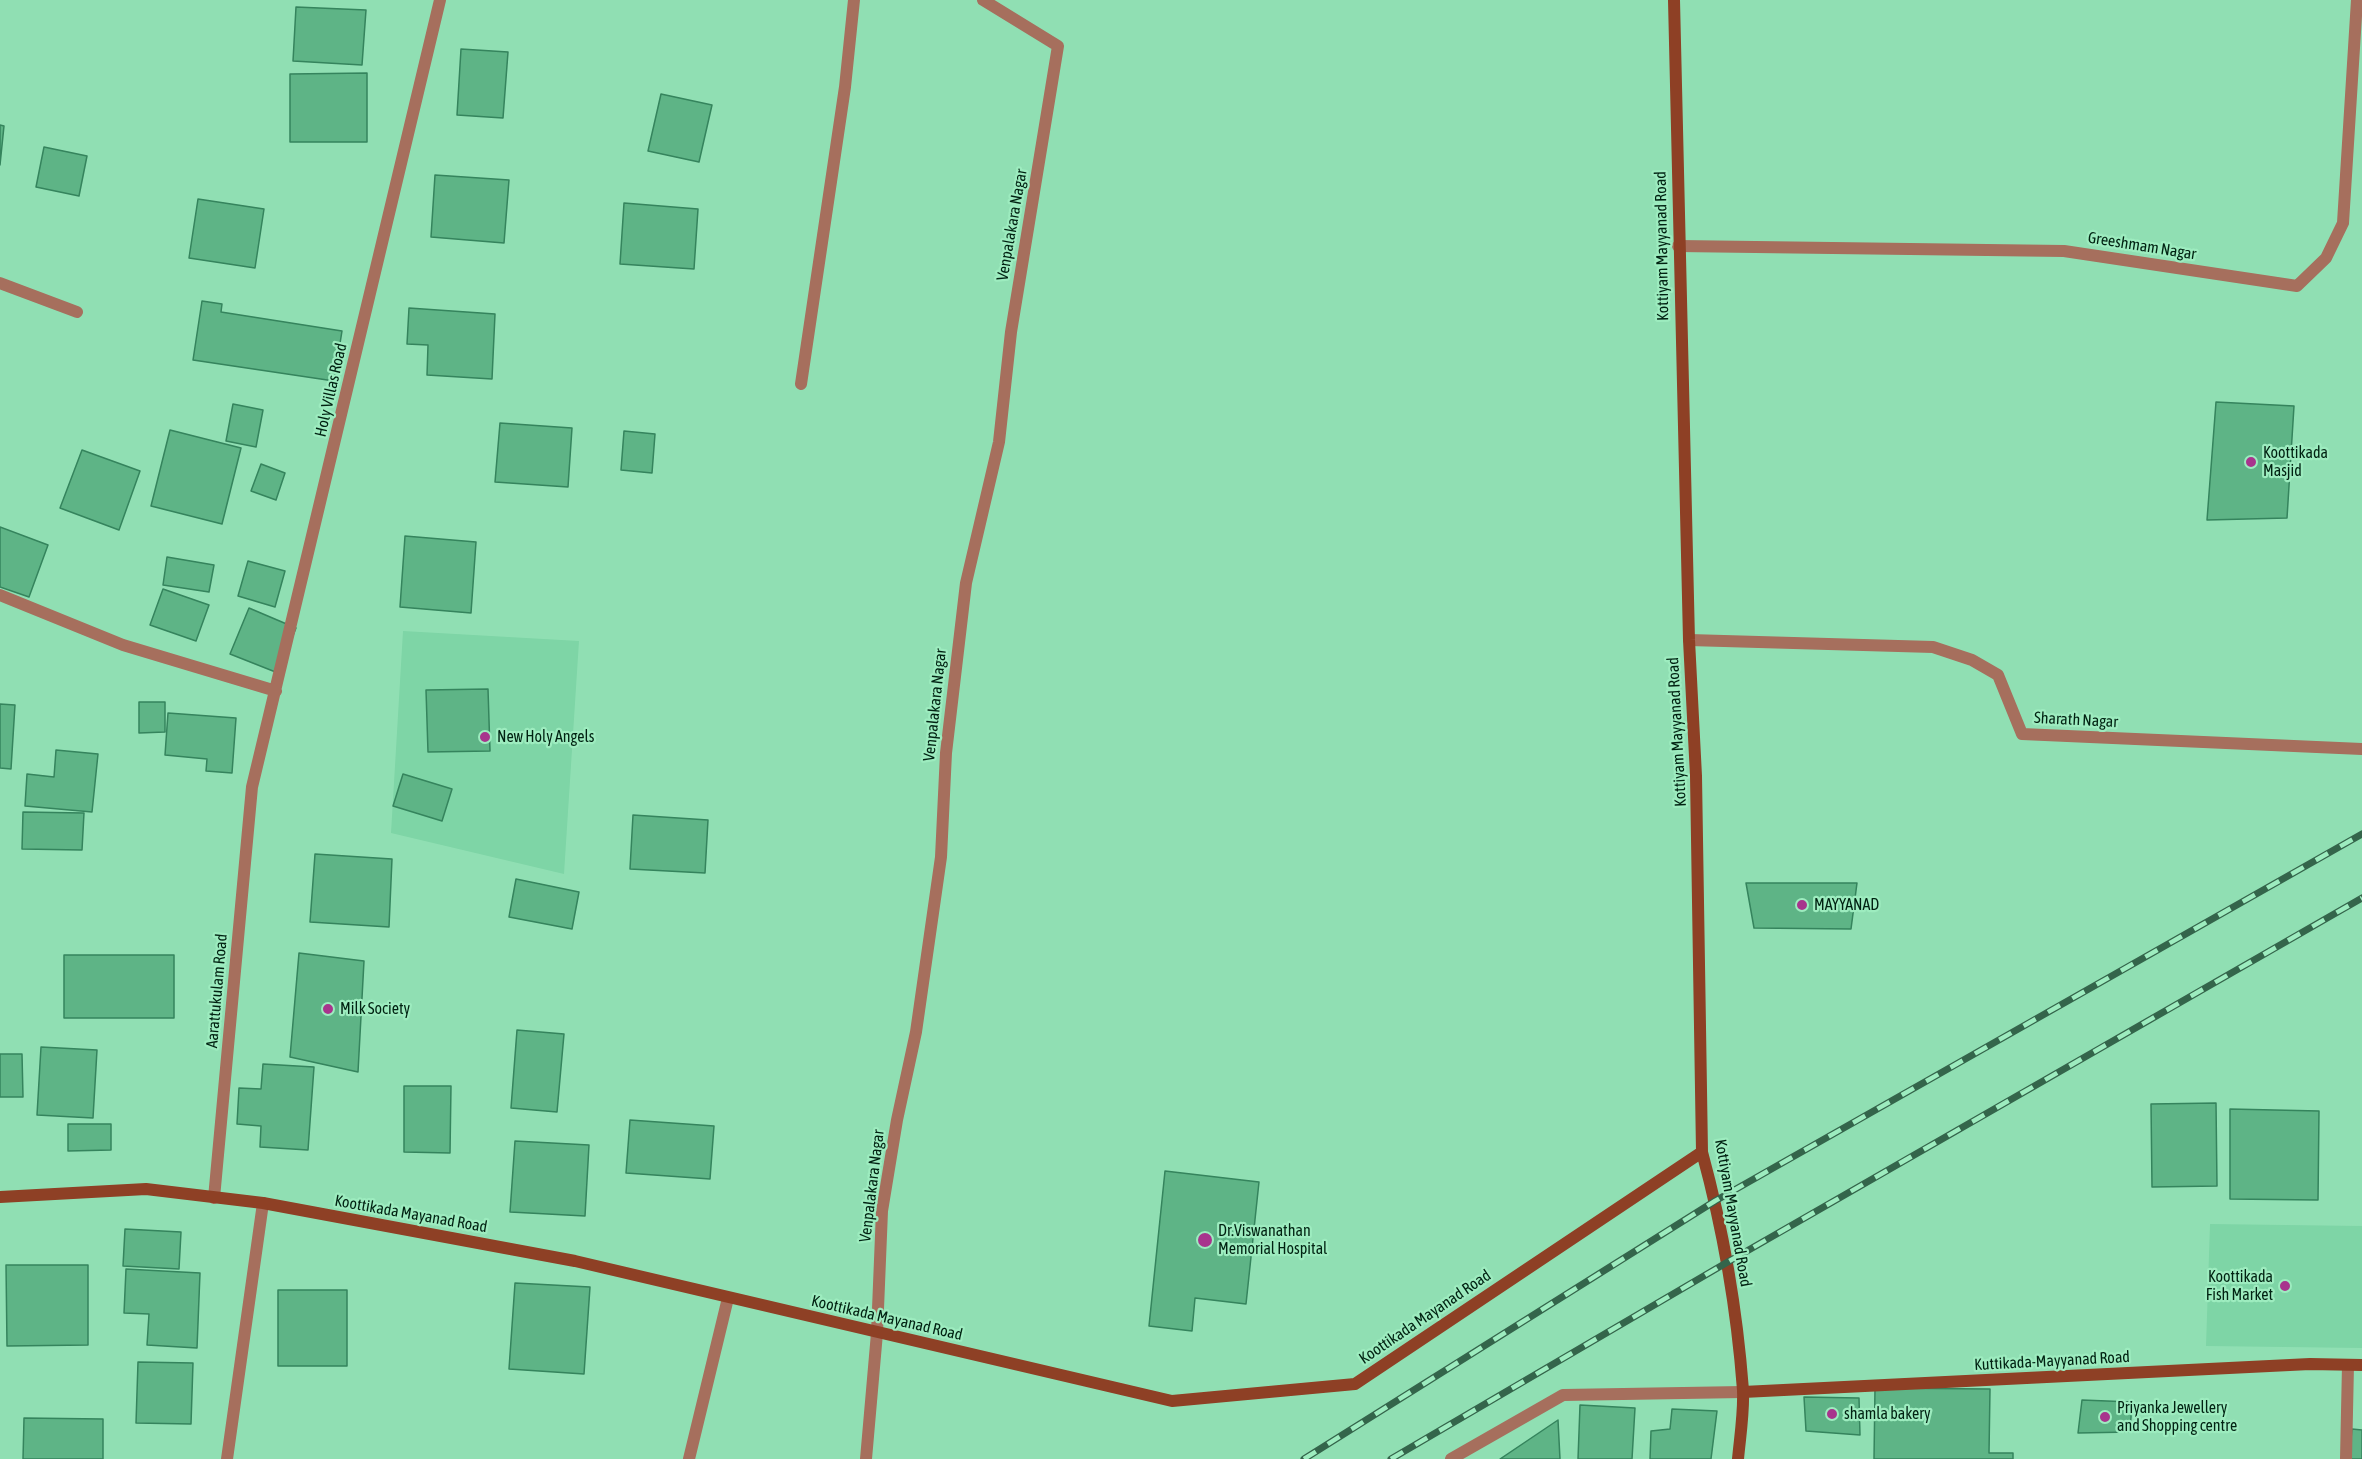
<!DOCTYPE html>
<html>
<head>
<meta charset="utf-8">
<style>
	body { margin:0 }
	canvas { display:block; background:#90dfb3 }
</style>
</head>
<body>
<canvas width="2362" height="1459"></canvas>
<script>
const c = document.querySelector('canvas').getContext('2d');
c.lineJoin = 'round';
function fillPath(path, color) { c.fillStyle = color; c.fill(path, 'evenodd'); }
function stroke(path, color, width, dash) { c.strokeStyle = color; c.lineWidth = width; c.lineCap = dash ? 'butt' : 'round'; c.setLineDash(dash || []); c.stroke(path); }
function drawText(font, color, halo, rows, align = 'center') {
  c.font = font + ' "Asap Condensed",sans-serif'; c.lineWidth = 4.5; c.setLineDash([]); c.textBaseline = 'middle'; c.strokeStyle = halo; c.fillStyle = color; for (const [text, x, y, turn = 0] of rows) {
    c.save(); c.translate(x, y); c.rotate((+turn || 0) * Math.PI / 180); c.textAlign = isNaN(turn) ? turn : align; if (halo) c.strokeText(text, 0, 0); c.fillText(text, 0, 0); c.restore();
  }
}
fillPath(new Path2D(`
	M403,631L579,641L564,874L391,833Z
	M2210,1224L2362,1226V1348L2206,1346Z`), '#7ed5a6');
const building = new Path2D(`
	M296,7L366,10L362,65L293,61Z
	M461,49L508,52L503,118L457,115Z
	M367,73V142H290V74Z
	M661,94L712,105L699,162L648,151Z
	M0,125L4,126L0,165Z
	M44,147L87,156L79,196L36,187Z
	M435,175L509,180L504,243L431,237Z
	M198,199L264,209L255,268L189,258Z
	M624,203L698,209L694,269L620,264Z
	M202,301L222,304L221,312L342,331L334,381L193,360Z
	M409,308L495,314L492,379L427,375L428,345L407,344Z
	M2216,402L2294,406L2287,518L2207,520Z
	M233,404L263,410L256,447L226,441Z
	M500,423L572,428L568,487L495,482Z
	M170,430L241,448L222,524L151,506Z
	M624,431L655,434L652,473L621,470Z
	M82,450L140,471L119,530L60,508Z
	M261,464L285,473L276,500L251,491Z
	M0,527L48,545L29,597L0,587Z
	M405,536L476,542L471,613L400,607Z
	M167,557L214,565L209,592L163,585Z
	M248,561L285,571L275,607L238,596Z
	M163,589L209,605L196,641L150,625Z
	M249,608L296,628L278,673L230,654Z
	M488,689L490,751L428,752L426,690Z
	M139,702H165V732L139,733Z
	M0,704L15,705L11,769L0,768Z
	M168,713L236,718L232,773L206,771L207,759L165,755Z
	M56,750L98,754L92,812L25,806L27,774L54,777Z
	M403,774L452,789L442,821L393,806Z
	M23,812L84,813L82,850L22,849Z
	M633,815L708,820L705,873L630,869Z
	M315,854L392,859L389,927L310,922Z
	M516,879L579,892L572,929L509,917Z
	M1746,883H1857L1851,929L1754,928Z
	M299,953L364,961L358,1072L290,1057Z
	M64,955H174V1018H64Z
	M517,1030L564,1034L557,1112L511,1108Z
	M41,1047L97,1050L93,1118L37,1115Z
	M0,1054H22L23,1097H0Z
	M263,1064L314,1067L308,1150L260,1147L261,1126L237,1124L239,1088L261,1089Z
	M404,1086H451L450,1153L404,1152Z
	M2216,1103L2217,1186L2152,1187L2151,1104Z
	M2230,1109L2319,1111L2318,1200L2230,1199Z
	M630,1120L714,1126L710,1179L626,1173Z
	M68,1124H111V1150L68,1151Z
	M515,1141L589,1145L585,1216L510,1212Z
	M1165,1171L1259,1182L1246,1304L1195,1298L1192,1331L1149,1326Z
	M125,1229L181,1232L179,1269L123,1266Z
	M6,1265H88V1345L7,1346Z
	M126,1269L200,1273L197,1348L147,1345L149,1314L124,1313Z
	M515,1283L590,1287L584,1374L509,1369Z
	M278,1290H347V1366H278Z
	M138,1362L193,1363L191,1424L136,1423Z
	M1875,1388L1990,1389L1989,1453H2013V1459H1874Z
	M1804,1397L1859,1398L1860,1435L1806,1431Z
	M2082,1400L2132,1402L2130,1432L2078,1433Z
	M1580,1405L1635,1408L1632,1459H1578Z
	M1672,1409L1717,1411L1711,1459H1650L1651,1431L1670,1429Z
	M24,1418L103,1419V1459H23Z
	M1558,1420L1560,1459H1500Z
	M2352,1429L2362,1430V1459H2349Z`);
fillPath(building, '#5eb486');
stroke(building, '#35845d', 1.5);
stroke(new Path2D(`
	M227,1459L263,1203`), '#a66f5d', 12);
stroke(new Path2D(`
	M1678,246L2064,251L2297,286L2326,258L2343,223L2357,0
	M0,283L77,312
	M801,384L845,87L854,0
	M0,595L123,645L276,691
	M1689,640L1933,647L1972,660L1998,675L2022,734L2362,749
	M214,1198L252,787L440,0
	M689,1459L728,1298
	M866,1459L877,1333L882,1211L897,1120L916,1032L941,857L946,753L966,583L999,442L1011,332L1058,46L983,0
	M1451,1459L1563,1395L1743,1392
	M2346,1459L2348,1365`), '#a66f5d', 12);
stroke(new Path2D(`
	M1674,0L1689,640L1696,776L1702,1152C1723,1229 1737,1310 1743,1390C1744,1413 1740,1437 1738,1459
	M0,1197L146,1189L263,1203L575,1261L1172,1401L1355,1384L1702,1152
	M1743,1392L2310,1364L2362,1365`), '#8e4025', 12);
const rail = new Path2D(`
	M1304,1459L1715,1201L2362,834
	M1391,1459L1726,1263L2362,898`);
stroke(rail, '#34654b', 7);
stroke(rail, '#9decbf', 4.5, [14]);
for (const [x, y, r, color] of [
	[2251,462,6,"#a8348d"],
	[485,737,6,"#a8348d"],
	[1802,905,6,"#a8348d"],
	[328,1009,6,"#a8348d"],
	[1205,1240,8,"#a8348d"],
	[2285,1286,6,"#a8348d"],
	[1832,1414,6,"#a8348d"],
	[2105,1417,6,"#a8348d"]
]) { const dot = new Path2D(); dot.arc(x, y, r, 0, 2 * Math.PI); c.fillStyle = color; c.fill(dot); stroke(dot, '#9decbf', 2); }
drawText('16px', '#012212', '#9decbf', [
	["Venpalakara Nagar",1012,225,-80],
	["Kottiyam Mayyanad Road",1662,246,-91],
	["Greeshmam Nagar",2142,246,9],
	["Holy Villas Road",331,390,-77],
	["Venpalakara Nagar",935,705,-84],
	["Sharath Nagar",2076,720,3],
	["Kottiyam Mayyanad Road",1677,732,-93],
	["Aarattukulam Road",217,991,-85],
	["Venpalakara Nagar",872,1186,-83],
	["Kottiyam Mayyanad Road",1733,1213,80],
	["Koottikada Mayanad Road",411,1214,10],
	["Koottikada Mayanad Road",1425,1317,-34],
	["Koottikada Mayanad Road",887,1318,13],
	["Kuttikada-Mayyanad Road",2052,1361,-3]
]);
drawText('16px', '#012212', '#9decbf', [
	["Koottikada",2263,453],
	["Masjid",2263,471],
	["New Holy Angels",497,737],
	["MAYYANAD",1814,905],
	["Milk Society",340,1009],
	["Dr.Viswanathan",1218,1231],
	["Memorial Hospital",1218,1249],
	["Koottikada",2273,1277,"right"],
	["Fish Market",2273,1295,"right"],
	["Priyanka Jewellery",2117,1408],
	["and Shopping centre",2117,1426],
	["shamla bakery",1844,1414]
], 'left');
</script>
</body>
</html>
